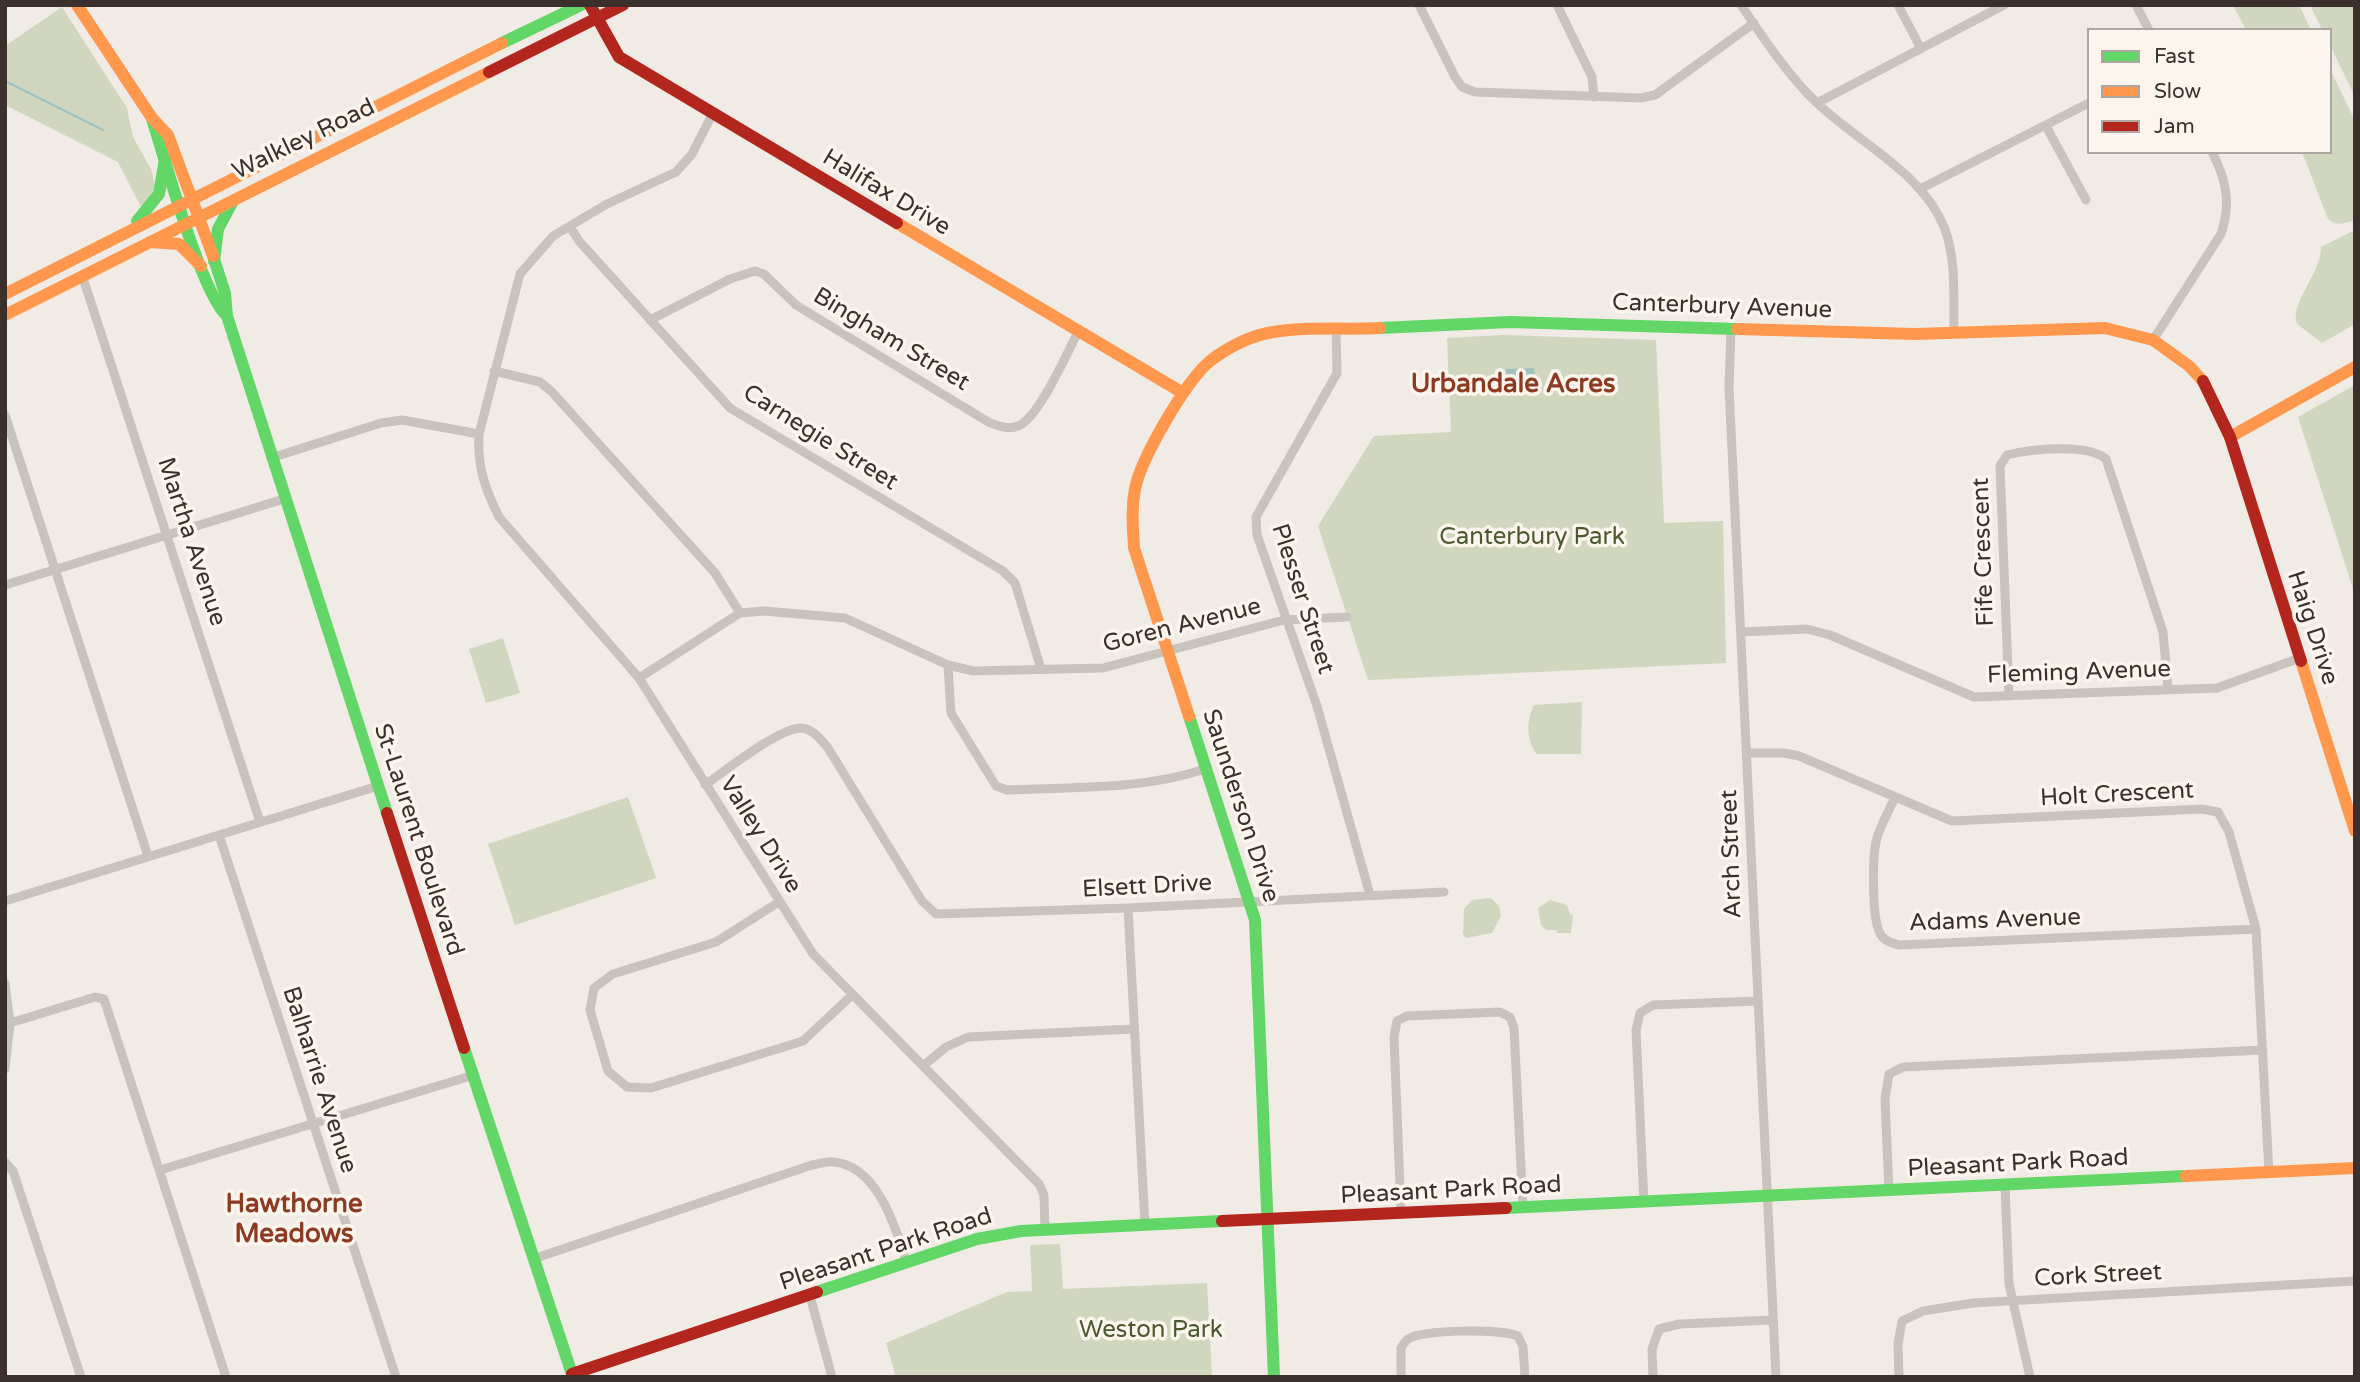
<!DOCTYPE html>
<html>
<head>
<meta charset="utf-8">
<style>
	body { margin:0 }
	#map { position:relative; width:2360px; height:1382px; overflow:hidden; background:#f0ebe5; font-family:"Varela Round",sans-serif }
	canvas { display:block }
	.frame { position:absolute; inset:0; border:7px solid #3b302b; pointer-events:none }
	.legend { position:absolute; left:2087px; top:28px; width:245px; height:126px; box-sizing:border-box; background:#fbf5ee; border:2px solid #aea6a0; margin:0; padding:9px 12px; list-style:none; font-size:21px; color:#3b302b }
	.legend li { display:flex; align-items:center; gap:14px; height:35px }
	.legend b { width:35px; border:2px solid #aea6a0 }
</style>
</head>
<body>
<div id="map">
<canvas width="2360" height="1382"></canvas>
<div class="frame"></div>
<ul class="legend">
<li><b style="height:9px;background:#63d668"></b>Fast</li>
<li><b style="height:9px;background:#ff974d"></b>Slow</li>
<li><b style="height:9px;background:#b3261e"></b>Jam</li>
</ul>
</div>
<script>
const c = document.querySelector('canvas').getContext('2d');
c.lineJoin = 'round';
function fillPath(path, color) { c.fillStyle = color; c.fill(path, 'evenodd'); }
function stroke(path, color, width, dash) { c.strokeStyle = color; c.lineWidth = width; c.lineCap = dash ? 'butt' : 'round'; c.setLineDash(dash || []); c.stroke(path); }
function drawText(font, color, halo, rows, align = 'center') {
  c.font = font + ' "Varela Round",sans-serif'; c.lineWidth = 7; c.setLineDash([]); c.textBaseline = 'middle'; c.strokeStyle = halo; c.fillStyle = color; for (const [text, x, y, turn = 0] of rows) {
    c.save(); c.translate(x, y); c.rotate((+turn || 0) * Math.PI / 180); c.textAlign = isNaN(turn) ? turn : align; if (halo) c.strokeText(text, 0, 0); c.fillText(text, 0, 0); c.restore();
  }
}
fillPath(new Path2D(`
	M2233,5H2299L2311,30H2246Z
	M2310,5H2355V97L2330,45V30H2322Z
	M62,7L127,108L133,137L151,169L155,185L150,200L141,207L118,162L5,105V46Z
	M2330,69L2355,121V220C2345,224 2337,226 2328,219L2302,152H2330Z
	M2355,230V324L2322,343L2297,324C2289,304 2322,272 2321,247Z
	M1503,335L1656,340L1664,523L1723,521L1726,663L1368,680L1318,526L1374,436L1451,432L1447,338Z
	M2355,385V595L2298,417Z
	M503,638L520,693L486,703L469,649Z
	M1582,702L1581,754H1537C1526,741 1526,720 1534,705Z
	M628,797L656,878L515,925L488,844Z
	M1491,898L1499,906L1501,916L1492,933L1466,938L1463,934L1464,909L1472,900Z
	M1550,900L1567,905L1570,914L1573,915L1571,933H1557V930H1546L1541,925L1538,908Z
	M1060,1244L1063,1289L1207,1283L1212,1377H896L886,1343L1007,1292L1032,1291L1030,1245Z`), '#d1d6bf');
fillPath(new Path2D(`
	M1534,368L1535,387L1507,388L1506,369Z`), '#a1c2c1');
stroke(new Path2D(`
	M5,81L103,130`), '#a1c2c1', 2.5);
stroke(new Path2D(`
	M1419,5L1455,77L1462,87L1475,92L1641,98L1655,95L1754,23
	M1557,5L1592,77L1594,97
	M1741,5C1764,39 1787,74 1816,102C1857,142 1922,172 1944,227C1957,259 1953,298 1954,332
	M1898,5L1921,49
	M2136,5L2149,30
	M1817,103L2004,5
	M713,113L692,154L676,172L607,204L553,236L520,274L479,434C477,466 485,489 499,517L639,678L813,954L1039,1184L1044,1195L1045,1230
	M2046,126L2086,200
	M1920,189L2089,103
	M570,227L579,241L730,408L1003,571L1015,583L1041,669
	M82,275L260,822
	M650,320L730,279L755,271L764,274L796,305L990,423C1000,426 1008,430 1018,426C1039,418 1067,353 1078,332
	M1336,328L1337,373L1256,517L1257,535L1317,706L1370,895
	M1731,329L1729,387L1776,1377
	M2153,340L2221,234C2231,204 2227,181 2212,152
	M494,371L540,382L552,392L715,573L740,613
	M5,415L148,856
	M271,458L381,423L402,420L479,434
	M5,585L284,499
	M1741,632L1807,629L1830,635L1974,697L2217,688L2300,658
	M948,665L951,713L996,786L1007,790C1074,787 1142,790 1205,769
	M639,678L740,613L764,611L845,618L948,665L973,671L1103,668L1284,620L1347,617
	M2009,696L2000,466L2007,455C2031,449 2087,443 2106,459L2163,632L2168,688
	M1747,753H1784L1799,756L1952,821L2202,809L2218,812L2229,832L2256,929L2269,1173
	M705,785C725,771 780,727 802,728C813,729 821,740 828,748L922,901L936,914L1128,908L1444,892
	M1895,797C1889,811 1881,824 1877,838C1872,855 1872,915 1879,931C1883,941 1891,943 1900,945L2256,929
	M219,835L396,1377
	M5,901L378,786
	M779,902L716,942L613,974L594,988L590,1010L608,1071L627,1087L651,1088L803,1041L852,995
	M1128,908L1145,1225
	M5,983L10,1023L5,1069
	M10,1023L95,997L104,999L226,1377
	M923,1066L946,1047L968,1037L1133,1029
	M5,1162L13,1171L81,1377
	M160,1170L474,1075
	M2005,1186L2009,1284L2030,1377
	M1889,1191L1885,1099L1889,1074L1903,1067L2263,1050
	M1644,1203L1636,1030L1640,1013L1653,1005L1758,1001
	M1401,1213L1394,1037L1397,1021L1407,1016L1500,1012L1510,1017L1514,1028L1523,1208
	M533,1259L812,1165C819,1164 827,1161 834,1162C878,1166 896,1229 907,1263
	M810,1296L832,1377
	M1401,1377V1348C1403,1345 1405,1341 1408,1339C1423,1329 1502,1329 1518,1336L1523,1347L1525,1377
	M1653,1377L1652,1349L1659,1329L1680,1324L1773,1320
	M1899,1377L1898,1344L1902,1321L1923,1311L1973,1303L2355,1281`), '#c9c3be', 9);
stroke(new Path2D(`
	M502,43L581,5
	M152,119C165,159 201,293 227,316
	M137,221L159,194L165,159
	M213,256L225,293L227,316L387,813
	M214,261L218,229L233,201
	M1380,328L1510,322L1737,329
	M1189,716L1255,920L1274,1377
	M464,1048L573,1377
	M1506,1208L2186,1176
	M817,1292L977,1239L1021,1231L1222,1221`), '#63d668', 12);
stroke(new Path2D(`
	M77,5L152,118L168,135L213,256
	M897,223L1183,393
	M150,242L179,244L201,266
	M5,294L502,43
	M5,315L489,72
	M1737,329L1915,334L2105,328L2153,340L2189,366L2203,381
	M2230,437L2355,367
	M2301,661L2355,831
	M1189,716L1134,548C1133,528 1131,509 1135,489C1141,458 1186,381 1210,361C1226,349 1248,337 1268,333C1304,326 1344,330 1380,328
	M2186,1176L2355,1168`), '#ff974d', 12);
stroke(new Path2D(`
	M590,5L619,57L897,223
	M489,72L623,5
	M2203,381L2230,437L2301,661
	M387,813L464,1048
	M1222,1221L1506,1208
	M572,1374L817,1292`), '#b3261e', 12);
drawText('24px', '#3b302b', '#fbf5ee', [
	["Walkley Road",304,140,-26],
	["Halifax Drive",886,193,31],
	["Canterbury Avenue",1722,307,2],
	["Bingham Street",891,340,31],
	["Carnegie Street",820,438,32],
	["Martha Avenue",191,542,72],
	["Fife Crescent",1984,552,-92],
	["Plesser Street",1302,599,72],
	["Goren Avenue",1182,626,-14],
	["Haig Drive",2312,628,72],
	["Fleming Avenue",2079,673,-2],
	["Holt Crescent",2117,795,-3],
	["Saunderson Drive",1240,806,72],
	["Valley Drive",760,835,58],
	["St-Laurent Boulevard",418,840,72],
	["Arch Street",1732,854,-92],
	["Elsett Drive",1147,887,-3],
	["Adams Avenue",1995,921,-2],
	["Balharrie Avenue",319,1080,72],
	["Pleasant Park Road",2018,1164,-3],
	["Pleasant Park Road",1451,1191,-3],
	["Pleasant Park Road",886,1250,-18],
	["Cork Street",2098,1276,-3]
]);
drawText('24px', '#4a5a2e', '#fbf5ee', [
	["Canterbury Park",1532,538],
	["Weston Park",1151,1331]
]);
drawText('bold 26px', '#8c3b22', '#fbf5ee', [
	["Urbandale Acres",1513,385],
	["Hawthorne",294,1205],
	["Meadows",294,1235]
]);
</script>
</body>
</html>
